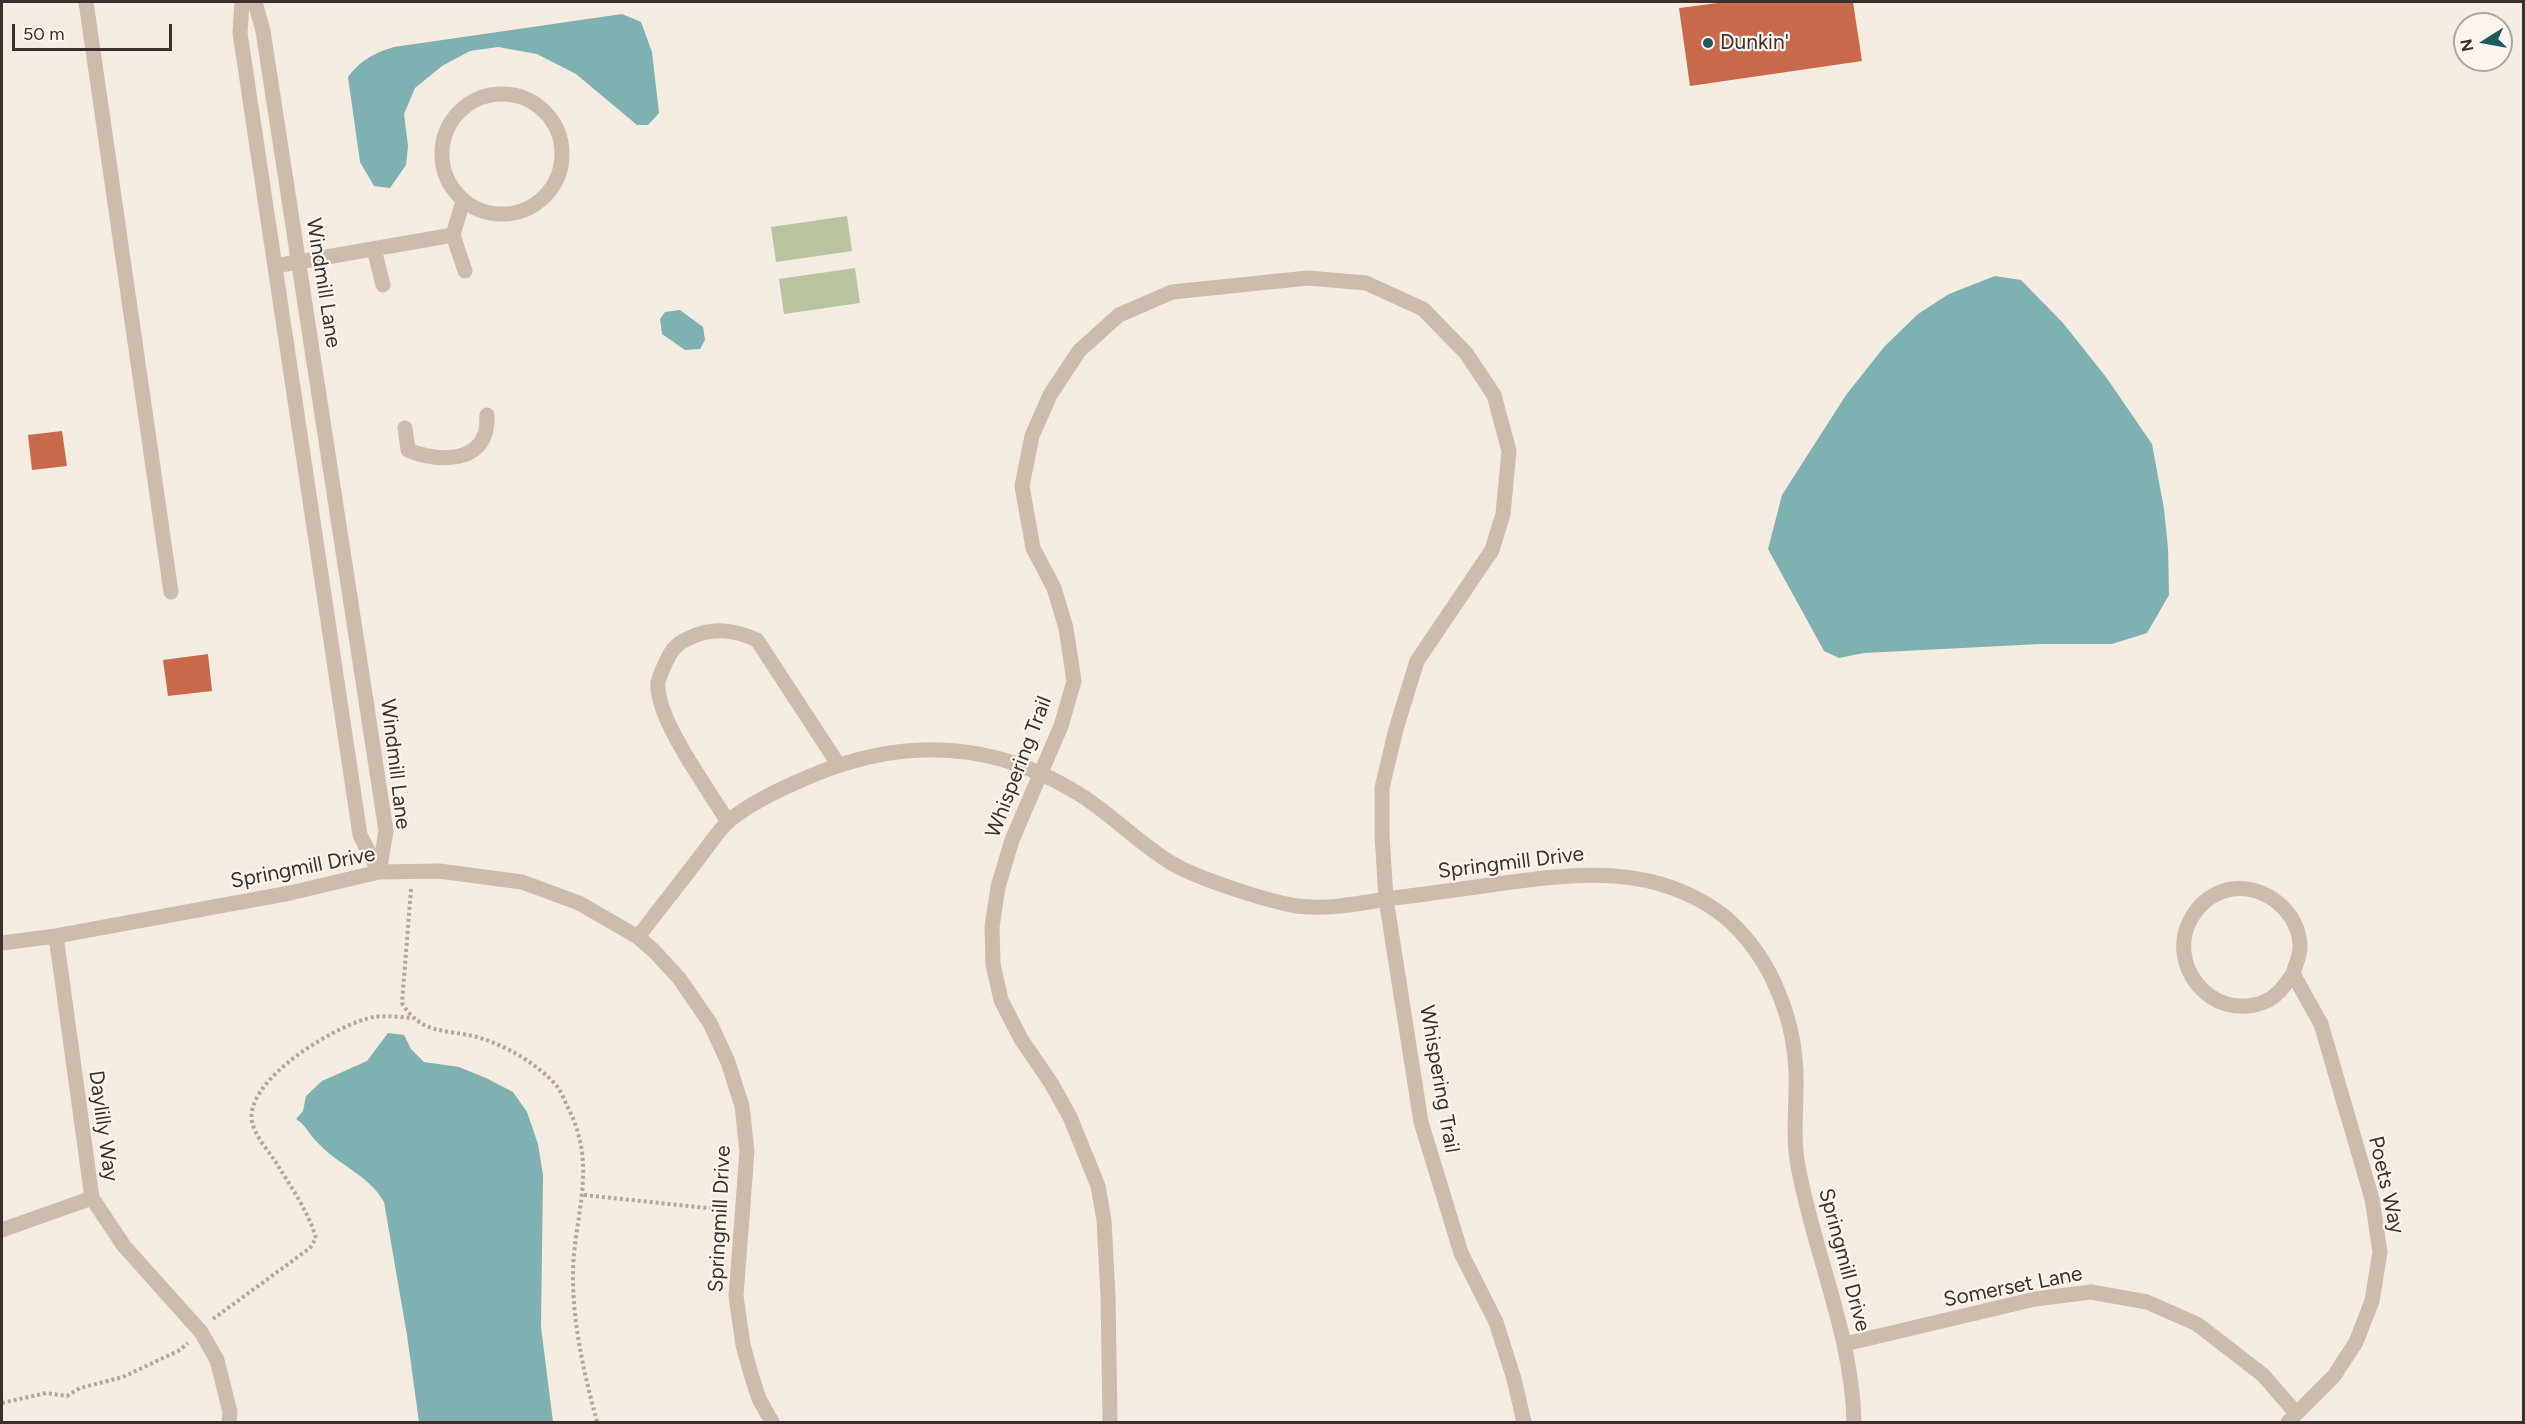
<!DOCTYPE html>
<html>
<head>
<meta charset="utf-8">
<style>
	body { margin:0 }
	#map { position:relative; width:2525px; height:1424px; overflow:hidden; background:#f4ebe1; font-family:Figtree,sans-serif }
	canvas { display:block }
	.frame { position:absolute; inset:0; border:3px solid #3b302b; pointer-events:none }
	.north { position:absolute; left:2453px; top:12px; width:60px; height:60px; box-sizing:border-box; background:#fbf5ee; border:2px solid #aea6a0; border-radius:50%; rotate:259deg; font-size:16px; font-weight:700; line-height:24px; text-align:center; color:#3b302b }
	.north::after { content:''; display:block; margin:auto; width:21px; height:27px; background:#1f5a5e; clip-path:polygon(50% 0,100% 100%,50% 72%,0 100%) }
	.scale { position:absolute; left:12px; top:24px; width:160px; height:27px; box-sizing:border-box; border:3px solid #3b302b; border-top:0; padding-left:8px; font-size:18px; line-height:21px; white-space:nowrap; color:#3b302b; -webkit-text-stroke:4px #fbf5ee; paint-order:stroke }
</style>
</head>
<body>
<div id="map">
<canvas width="2525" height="1424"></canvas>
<div class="frame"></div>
<div class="north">N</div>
<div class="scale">50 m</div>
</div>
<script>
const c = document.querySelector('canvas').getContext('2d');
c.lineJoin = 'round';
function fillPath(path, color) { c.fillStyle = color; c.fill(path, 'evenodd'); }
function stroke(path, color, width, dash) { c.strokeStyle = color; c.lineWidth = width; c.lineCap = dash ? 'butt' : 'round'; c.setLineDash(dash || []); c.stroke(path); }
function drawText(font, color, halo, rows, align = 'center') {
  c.font = font + ' Figtree,sans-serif'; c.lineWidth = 4.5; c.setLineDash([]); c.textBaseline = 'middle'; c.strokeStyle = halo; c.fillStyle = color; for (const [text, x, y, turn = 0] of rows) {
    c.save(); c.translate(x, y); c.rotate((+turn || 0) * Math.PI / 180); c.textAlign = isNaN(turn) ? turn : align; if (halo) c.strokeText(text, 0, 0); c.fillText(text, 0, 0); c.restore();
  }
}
fillPath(new Path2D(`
	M847,216L852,251L776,262L771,227Z
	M855,268L860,303L784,314L779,279Z`), '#b8c4a0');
fillPath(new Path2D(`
	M622,14L641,22L652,52L659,113L648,125H637L576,74L537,54L498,47L470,51L442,66L415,88L404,114L408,146L406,165L390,188L374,186L360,162L348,77C361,60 374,53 394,47Z
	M1995,276L2021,280L2063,323L2106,377L2152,444L2164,509L2168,548L2169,595L2147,633L2112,644H2041L1864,653L1839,658L1824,651L1768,549L1782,495L1846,395L1884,347L1918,314L1949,294Z
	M680,310L703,327L705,340L700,349L685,350L662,334L660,319L665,312Z
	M388,1033L404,1035L411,1049L424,1062L459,1067L486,1078L513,1092L527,1112L538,1144L543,1175L541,1327L553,1422H419L407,1335L384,1202C369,1175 338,1165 318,1143C309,1135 307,1126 296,1119L303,1111L306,1096L322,1081L367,1061Z`), '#7fb0b2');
fillPath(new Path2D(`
	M1726,2H1853L1862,61L1690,86L1679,8Z
	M62,431L67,466L32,470L28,435Z
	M208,654L212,691L168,696L163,660Z`), '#c8694b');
stroke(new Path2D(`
	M411,889L402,1003C421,1035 446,1029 477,1037C505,1045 536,1063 555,1084C561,1090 564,1100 568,1108C600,1169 571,1221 573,1283C574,1330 585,1377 597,1422
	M584,1195L726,1210
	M213,1319L310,1248L316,1238C308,1211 290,1185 275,1161C267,1149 255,1136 252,1122C244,1079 339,1023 374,1017C385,1015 399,1017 411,1018
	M2,1403L46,1393L67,1396L80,1388L123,1377L180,1350L188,1343`), '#b9a596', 4, [3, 3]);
stroke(new Path2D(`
	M86,2L171,592
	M242,2L240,33L360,835L379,872
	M255,2L263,31L386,831L379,872
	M442 154a60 60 0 1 1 120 0a60 60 0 1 1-120 0Z
	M453,235L465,271
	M374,249L383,285
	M275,266L453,235L463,201
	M405,428L408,450C432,460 474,465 485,434C487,428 487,421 487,415
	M728,822C709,790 655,718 658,683C659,677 663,668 666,662C671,651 676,644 687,639C711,627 733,629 757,640L838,764
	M56,936L92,1198L124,1246L201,1332L217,1360L230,1412L229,1422
	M638,937C659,909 681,882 702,854C711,843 719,829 730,820C752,802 780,789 806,778C897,738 988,739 1074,791C1109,811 1137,843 1173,864C1199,879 1267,901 1297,906C1330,910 1361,903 1393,898C1427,894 1462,889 1497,884C1576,873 1655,863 1724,916C1748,936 1768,965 1779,994C1791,1023 1797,1056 1796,1088C1796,1115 1793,1140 1798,1166C1814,1253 1852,1334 1854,1422
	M2,943L56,936L290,893L379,872L439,871L522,882L579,903L638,937L654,951L679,978L710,1023L728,1062L742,1106L747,1151L736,1296L743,1345L751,1374L759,1399L772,1422
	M2,1230L92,1198
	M1845,1344L2035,1299L2091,1292L2147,1302L2197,1324L2263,1375L2296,1413
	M1110,1422L1108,1295L1104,1220L1098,1186L1070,1117L1051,1083L1021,1039L1001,1000L993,964L992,927L998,887L1012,840L1061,726L1074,681L1066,628L1054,588L1033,548L1022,486L1032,436L1050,395L1079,351L1119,315L1172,292L1308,278L1366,283L1423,309L1466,353L1494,395L1509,451L1503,514L1492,550L1417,661L1396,729L1382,788V835L1386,899L1421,1122L1461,1253L1496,1322L1514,1379L1524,1422
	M2288,1422L2334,1376L2356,1342L2372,1301L2380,1252L2372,1199L2321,1024L2293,974C2295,966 2300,956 2300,948C2301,913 2265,884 2232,889C2215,892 2201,902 2192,917C2164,963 2211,1023 2264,1002C2277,997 2285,985 2293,974`), '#cdbbac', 15);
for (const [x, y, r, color] of [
	[1708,43,6,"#1f5a5e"]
]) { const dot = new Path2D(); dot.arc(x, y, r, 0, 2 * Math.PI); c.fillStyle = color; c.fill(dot); stroke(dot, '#fbf5ee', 2); }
drawText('21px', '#3b302b', '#fbf5ee', [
	["Dunkin'",1720,43]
], 'left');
drawText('21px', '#3b302b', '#fbf5ee', [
	["Windmill Lane",323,283,81],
	["Windmill Lane",395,764,83],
	["Whispering Trail",1019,767,-69],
	["Springmill Drive",1511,863,-7],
	["Springmill Drive",303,868,-11],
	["Whispering Trail",1439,1079,80],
	["Daylilly Way",103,1126,82],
	["Poets Way",2386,1185,77],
	["Springmill Drive",720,1219,-87],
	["Springmill Drive",1844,1260,75],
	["Somerset Lane",2013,1287,-11]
]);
</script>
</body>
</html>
